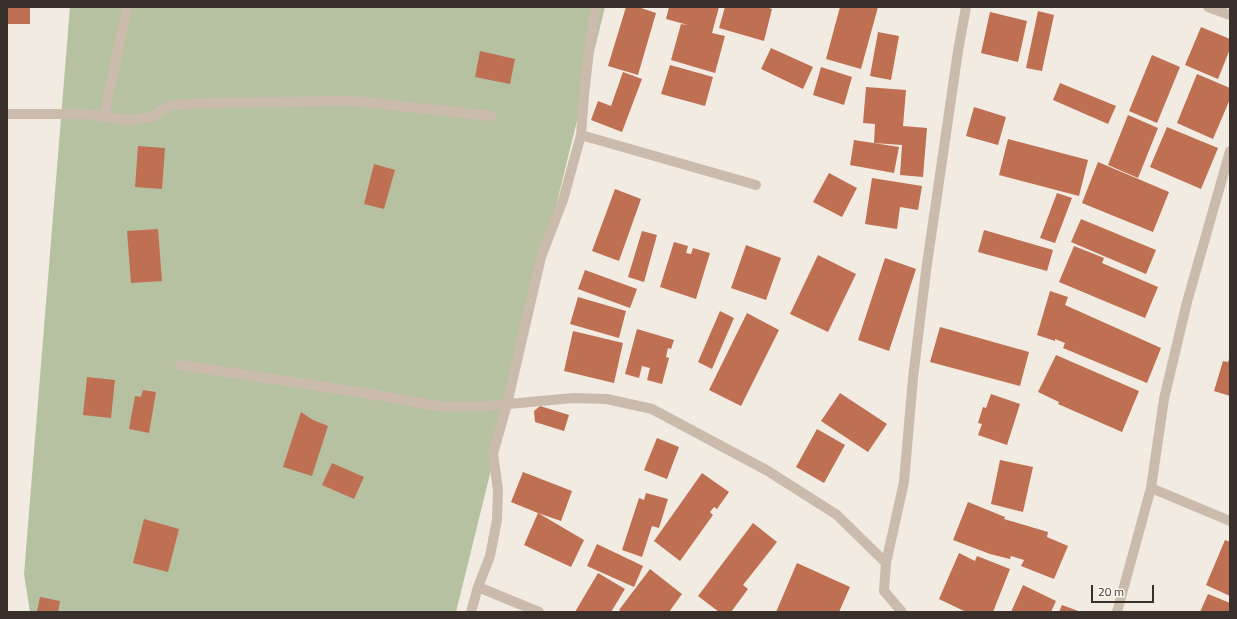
<!DOCTYPE html>
<html>
<head>
<meta charset="utf-8">
<style>
	body { margin:0 }
	#map { position:relative; width:1237px; height:619px; overflow:hidden; background:#f2ebe1; font-family:"Titillium Web",sans-serif }
	canvas { display:block }
	.frame { position:absolute; inset:0; border:8px solid #39302b; pointer-events:none }
	.scale { position:absolute; left:1091px; top:585px; width:63px; height:18px; box-sizing:border-box; border:2px solid #39302b; border-top:0; padding-left:5px; font-size:12px; line-height:14px; white-space:nowrap; color:#39302b; -webkit-text-stroke:3px #faf5ee; paint-order:stroke }
</style>
</head>
<body>
<div id="map">
<canvas width="1237" height="619"></canvas>
<div class="frame"></div>
<div class="scale">20 m</div>
</div>
<script>
const c = document.querySelector('canvas').getContext('2d');
c.lineJoin = 'round';
function fillPath(path, color) { c.fillStyle = color; c.fill(path, 'evenodd'); }
function stroke(path, color, width, dash) { c.strokeStyle = color; c.lineWidth = width; c.lineCap = dash ? 'butt' : 'round'; c.setLineDash(dash || []); c.stroke(path); }
fillPath(new Path2D(`
	M70,7H605L456,612H30L24,574Z`), '#b6c1a2');
fillPath(new Path2D(`
	M7,7H30V24H7Z
	M626,7H638L656,13L638,75L608,66Z
	M669,7H719L712,33L725,36L715,73L671,60L681,24L688,25L666,19Z
	M725,7H766L772,9L764,41L719,28Z
	M840,7H878L861,69L826,59Z
	M1038,11L1054,15L1042,71L1026,68Z
	M990,12L1027,21L1018,62L981,53Z
	M1201,27L1230,39V49L1218,79L1185,65Z
	M878,32L899,36L891,80L870,76Z
	M771,48L813,67L803,89L761,69Z
	M480,51L515,59L510,84L475,77Z
	M1152,55L1180,67L1157,123L1129,111Z
	M670,65L713,77L705,106L661,94Z
	M821,67L852,77L844,105L813,95Z
	M623,72L642,79L622,132L591,120L598,101L611,106Z
	M1197,74L1230,88V99L1213,139L1177,123Z
	M1060,83L1116,106L1108,124L1053,100Z
	M866,87L906,90L903,126L927,128L923,177L900,175L902,145L874,143L875,124L863,123Z
	M974,107L1006,117L998,145L966,136Z
	M1128,115L1158,128L1138,178L1108,165Z
	M1167,127L1218,148L1201,189L1150,167Z
	M1008,139L1088,160L1079,196L999,175Z
	M854,140L899,147L894,173L850,165Z
	M138,146L165,148L162,189L135,187Z
	M1098,162L1169,192L1153,232L1082,203Z
	M374,164L395,170L384,209L364,204Z
	M829,173L857,188L842,217L813,202Z
	M872,178L922,186L918,210L900,207L897,229L865,224Z
	M615,189L641,199L619,261L592,251Z
	M1057,193L1072,198L1055,243L1040,238Z
	M1081,219L1156,250L1146,274L1071,242Z
	M158,229L162,281L131,283L127,231Z
	M984,230L1053,250L1047,271L978,252Z
	M642,231L657,235L644,282L628,277Z
	M674,242L688,246L686,253L691,254L693,248L710,253L696,299L660,287Z
	M746,245L781,258L766,300L731,288Z
	M1074,246L1104,258L1102,263L1158,287L1145,318L1059,282Z
	M818,255L856,274L828,332L790,314Z
	M885,258L916,269L889,351L858,340Z
	M585,270L637,289L630,308L578,289Z
	M1050,291L1068,297L1065,305L1161,348L1147,383L1063,348L1065,343L1055,339V341L1037,335Z
	M578,297L626,311L619,338L570,324Z
	M720,311L734,318L712,369L698,362Z
	M747,313L779,330L741,406L709,390Z
	M940,327L1029,352L1020,386L930,362Z
	M637,329L674,340L671,349L668,348L666,357L669,358L662,384L647,380L650,368L642,366L639,378L625,374Z
	M573,331L623,343L614,383L564,371Z
	M1056,355L1139,391L1122,432L1058,404L1059,402L1038,392Z
	M1230,356V396L1214,391L1223,361L1228,362Z
	M87,377L115,380L111,418L83,415Z
	M143,390L156,392L149,433L129,429L135,396L141,397Z
	M840,393L887,424L868,452L821,421Z
	M991,394L1020,404L1007,445L978,435L982,424L978,423L983,407L986,408Z
	M540,406L569,415L564,431L535,422L534,411Z
	M301,412L313,420L328,426L312,476L283,467Z
	M817,429L845,445L824,483L796,467Z
	M657,438L679,447L667,479L644,470Z
	M1000,460L1033,467L1023,512L991,504Z
	M332,463L364,477L354,499L322,485Z
	M523,472L572,491L561,521L538,513L584,540L571,567L524,545L538,513L511,502Z
	M702,473L729,492L717,509L714,507L710,512L713,515L680,561L654,541Z
	M646,493L668,499L659,528L652,526L642,557L622,550L639,498L644,500Z
	M968,502L1005,517L1004,519L1048,532L1047,537L1068,546L1054,579L1021,566L1024,560L1011,556L1010,559L990,554L953,540Z
	M144,519L179,529L168,572L133,563Z
	M753,523L777,542L743,585L748,589L731,612H719L698,596Z
	M1225,540L1230,542V596L1206,585Z
	M597,544L643,566L634,587L587,566Z
	M959,553L975,561L977,556L1010,569L993,612H964V611L939,599Z
	M797,563L850,587L839,612H776Z
	M650,569L682,594L669,612H622L619,610Z
	M598,573L625,589L611,612H575Z
	M1023,585L1056,601L1051,612H1011Z
	M1208,594L1230,603V612H1200Z
	M40,597L60,601L58,612H37Z
	M1062,605L1081,612H1059Z`), '#bf6f52');
stroke(new Path2D(`
	M1208,7L1230,15
	M7,114H85L129,120L151,117L171,105L210,103L354,101L492,116
	M104,117L127,7
	M581,135L756,185
	M180,365L365,393L444,407L487,406L573,398L607,399L652,409L768,471L837,515L886,563
	M1151,488L1230,521
	M478,587L539,612
	M471,612L478,587L490,556L497,520L498,490L493,454L507,404L541,257L563,200L581,135L584,95L590,42L596,7
	M902,612L884,591L886,563L904,482L913,378L926,271L958,51L966,7
	M1117,612L1151,488L1164,399L1187,302L1230,151`), '#cabbad', 10);
</script>
</body>
</html>
